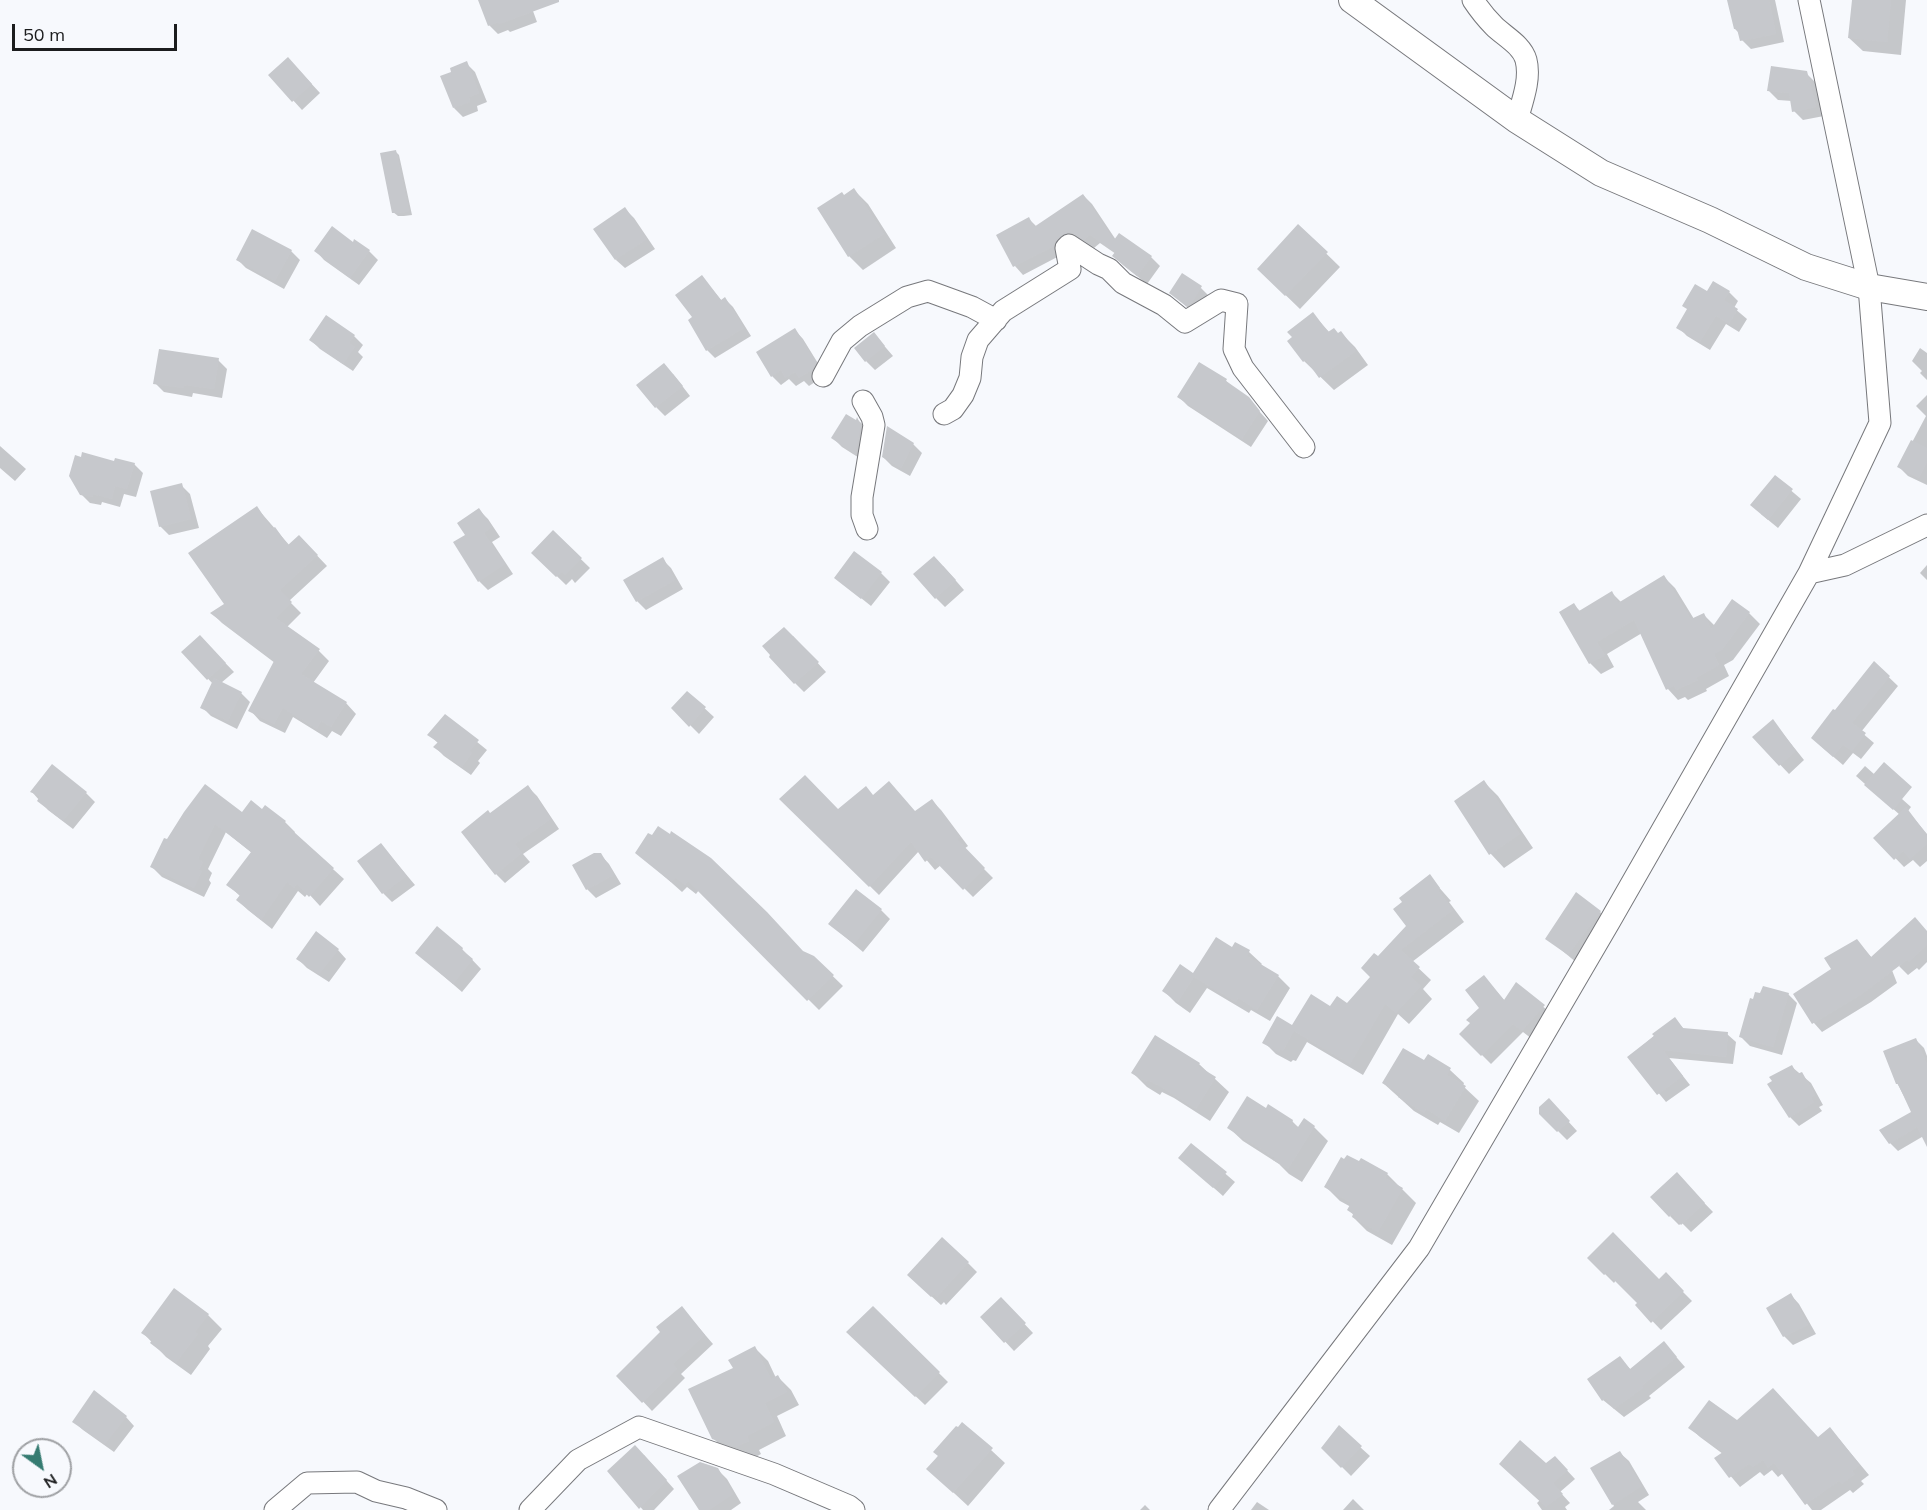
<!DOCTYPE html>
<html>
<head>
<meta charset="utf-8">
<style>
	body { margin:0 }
	#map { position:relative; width:1927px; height:1510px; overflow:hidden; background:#f7f9fd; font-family:Mulish,sans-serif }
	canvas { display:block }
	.north { position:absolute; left:12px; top:1438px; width:60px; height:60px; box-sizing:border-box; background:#f7f9fd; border:2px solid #9fa1a4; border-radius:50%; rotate:147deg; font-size:16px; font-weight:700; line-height:24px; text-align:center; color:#1c1d1e }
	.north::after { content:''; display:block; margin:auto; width:21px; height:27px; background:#357b71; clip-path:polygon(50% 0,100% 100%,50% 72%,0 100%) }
	.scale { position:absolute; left:12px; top:24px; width:165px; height:27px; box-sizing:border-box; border:3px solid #1c1d1e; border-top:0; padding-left:8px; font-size:18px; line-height:21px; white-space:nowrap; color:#1c1d1e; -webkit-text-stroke:4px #f7f9fd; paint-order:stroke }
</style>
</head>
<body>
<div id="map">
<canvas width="1927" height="1510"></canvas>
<div class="north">N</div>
<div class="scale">50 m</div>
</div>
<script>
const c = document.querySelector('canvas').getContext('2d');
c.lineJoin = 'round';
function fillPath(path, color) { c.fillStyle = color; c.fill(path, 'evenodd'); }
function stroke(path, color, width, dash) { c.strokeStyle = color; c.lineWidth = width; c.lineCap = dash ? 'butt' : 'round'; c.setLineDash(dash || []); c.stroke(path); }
fillPath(new Path2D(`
	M480,0H529L537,22L510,32L508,30L498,34L489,25Z
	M1728,0H1775L1784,42L1751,49L1742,40L1740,34L1735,29Z
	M1853,0H1906L1901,55L1863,51L1849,38Z
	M466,63L475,72L487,102L477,106L478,111L463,117L454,108Z
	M297,68L320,93L302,110L270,75Z
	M1806,73L1815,82L1824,116L1803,120L1794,111L1792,101L1778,100L1769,91Z
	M395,151L399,155L412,215L404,216H398L393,212Z
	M854,190L868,204L896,248L863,270L849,256L844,197Z
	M1083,195L1092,204L1116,240L1151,257L1160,266L1147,284L1123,265L1114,256L1116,254L1100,243L1094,248L1080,241L1063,254L1023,275L1015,266L1029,219L1037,227Z
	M625,209L634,218L655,249L625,268L616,260Z
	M1298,226L1340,267L1300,309L1272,282Z
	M353,244L369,251L378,260L359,285L324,260L316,251Z
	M291,251L300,260L284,289L246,268L237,259Z
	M702,277L722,301L725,299L733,307L751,336L715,358L707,350L694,318Z
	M1201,288L1210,297L1196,315L1171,293Z
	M1729,292L1738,301L1734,308L1747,319L1739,332L1726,324L1710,350L1687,336L1678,327L1708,293Z
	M1313,314L1330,333L1339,335L1341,333L1355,347L1368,365L1334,390L1304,361Z
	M795,330L803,339L824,373L821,378L809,386L804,381L796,386L789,379L781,385L772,376Z
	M874,334L893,356L875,370L866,361Z
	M354,336L363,345L358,352L363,357L353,371L320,349L311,340Z
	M1920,348L1927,353V380L1920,373L1922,371L1912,361Z
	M218,360L227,369L222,398L193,393L192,397L164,392L155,383Z
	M673,374L690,396L665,416L656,407Z
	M1226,381L1251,402L1268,421L1251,447L1188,406L1179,397Z
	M1927,395V485L1908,476L1899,467L1926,416L1916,406Z
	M858,420L866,428L864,461L842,447L833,438Z
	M913,444L922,453L910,476L892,466L883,457Z
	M0,446L26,469L15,481L0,468Z
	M115,463L134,464L143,473L136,497L124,494L120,507L102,502L101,505L90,503L81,494Z
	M1775,477L1801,499L1778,528L1761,514Z
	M181,485L190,494L199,528L169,535L160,526Z
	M257,508L290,546L309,547L327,566L289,601L301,613L287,627L319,651L329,661L313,683L346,703L356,714L341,736L332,731L327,738L293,717L285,733L260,721L250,710L275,663L222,623L212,613L226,604Z
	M479,510L488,519L500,537L492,542L513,574L488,590L479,581L467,535Z
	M553,532L590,568L575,583L572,579L566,585L533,553Z
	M662,559L671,568L683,589L646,610L637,601Z
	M1927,565V580L1920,573Z
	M943,566L964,590L945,607L936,598Z
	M881,573L890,582L871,606L836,578Z
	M1664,577L1675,588L1694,619L1704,615L1715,626L1749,613L1760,624L1733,660L1724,665L1729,676L1706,689L1707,691L1688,700L1685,697L1678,700L1668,689L1642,633L1607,654L1614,667L1601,674L1590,663L1561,613L1574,605L1580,611L1612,593L1622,603Z
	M793,636L826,672L804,692L795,683Z
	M209,646L234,672L221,683L241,693L250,702L237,729L211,716L202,707L213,684L183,652Z
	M1874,663L1898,686L1861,732L1874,743L1861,759L1853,753L1843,765L1822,747L1835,713Z
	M688,693L714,717L699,734L673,708Z
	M445,716L487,750L478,761L480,763L471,775L444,756L435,747L438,743L429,735Z
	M1773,721L1804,760L1789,774L1754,737Z
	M1865,766L1911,807L1908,811L1927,834V861L1920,867L1913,860L1904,867L1876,838L1900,815L1856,776Z
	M1484,782L1498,796L1533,848L1504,868L1491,854Z
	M528,787L537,796L559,829L523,854L530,862L505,883L496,874L491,815Z
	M32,792L86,793L95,802L73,829L48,810Z
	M874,796L916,813L932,801L941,810L968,846L964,849L993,878L973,897L941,865L935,870L919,851L879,895L781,799L838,811Z
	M266,807L285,822L295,832L294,834L344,879L320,906L308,893L305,897L298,891L272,929L248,910L238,900L240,896L228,885L252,853L226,832L208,869L212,873L209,880L211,883L204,897L162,877L152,867L167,841L242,814L262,811Z
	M648,835L804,953L813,957L843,986L819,1010L699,890L696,894L687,887L682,892L637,852Z
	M389,854L415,885L392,902L383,893Z
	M600,854L609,864L621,884L596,898L587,889Z
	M1429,876L1451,901L1449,902L1464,922L1412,962L1431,980L1423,989L1432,999L1409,1024L1398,1014L1363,1075L1307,1042L1296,1061L1293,1060L1291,1062L1276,1054L1264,1042L1331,1008L1347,1004L1372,977L1378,959L1408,926Z
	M881,910L890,919L863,952L830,924Z
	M1600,912L1609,921L1577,963L1547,938Z
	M1927,932V962L1919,970L1917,968L1908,975L1899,966Z
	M1857,941L1872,958L1888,960L1897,983L1871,1002L1822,1032L1814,1023L1795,995L1833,969Z
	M1235,944L1249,952L1262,964L1261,965L1278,976L1290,988L1270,1021L1251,1010L1249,1013L1207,988L1190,1013L1176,1003L1164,991L1194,976L1232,949Z
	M462,949L481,969L462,992L417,953Z
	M338,950L346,959L329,982L307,968L298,959Z
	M1484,977L1505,1001L1516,984L1553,1015L1532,1039L1523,1032L1491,1064L1461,1034L1472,1023L1481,1008Z
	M1788,994L1797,1003L1782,1055L1750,1046L1741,1037L1754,1000Z
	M1674,1019L1684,1029L1727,1034L1736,1042L1733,1064L1669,1058L1690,1085L1666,1102L1629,1057Z
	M1155,1037L1199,1064L1229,1092L1210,1121L1174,1098L1162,1092L1160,1095L1147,1087L1133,1073Z
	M1916,1040L1924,1048L1927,1056V1134L1898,1151L1890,1143L1913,1113L1897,1083Z
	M1428,1056L1450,1070L1464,1083L1463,1086L1479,1101L1459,1133L1440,1122L1438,1125L1414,1111L1383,1083L1424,1062Z
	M1792,1067L1811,1083L1823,1105L1819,1107L1822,1111L1799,1126L1790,1117Z
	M1557,1109L1577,1131L1567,1140L1540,1113Z
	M1266,1110L1292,1121L1299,1128L1314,1127L1328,1141L1302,1182L1289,1174L1279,1164L1243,1141L1229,1128Z
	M1192,1145L1235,1182L1223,1196L1189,1166Z
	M1387,1174L1416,1203L1392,1245L1367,1231L1353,1217L1354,1215L1349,1210L1351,1207L1340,1201L1326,1187Z
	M1685,1183L1713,1212L1691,1232L1682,1223L1679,1225L1670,1216Z
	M1589,1258L1659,1281L1666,1275L1692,1301L1661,1330L1637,1305L1639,1303L1616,1280L1614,1283Z
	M968,1263L977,1272L946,1305L944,1302L941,1305L918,1284Z
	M1791,1295L1799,1304L1816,1334L1793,1345L1784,1336Z
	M1001,1299L1033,1333L1014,1351L982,1317Z
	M682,1308L713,1344L681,1374L685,1378L652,1411L619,1376L662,1332Z
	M873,1308L948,1382L925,1405L857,1341Z
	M208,1315L222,1329L208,1346L210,1349L191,1375L166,1357L143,1333Z
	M1664,1343L1685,1367L1649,1396L1651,1398L1624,1417L1603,1400L1620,1358L1631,1370Z
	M755,1348L768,1361L776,1378L778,1377L791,1390L799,1405L777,1416L786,1436L759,1450L761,1454L750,1460L727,1452L713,1438L735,1368Z
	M126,1417L134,1426L114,1452L83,1430L74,1422Z
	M1737,1422L1818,1438L1839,1439L1869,1475L1861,1481L1864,1484L1853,1493L1850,1490L1821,1510H1812L1783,1473L1778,1477L1772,1470L1764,1476L1760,1472L1740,1487L1716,1459L1723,1454L1700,1437L1690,1428Z
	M963,1424L1005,1463L968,1506L928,1469Z
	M1339,1428L1370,1456L1351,1476L1323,1448Z
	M1620,1453L1629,1461L1649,1495L1638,1502L1646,1510H1609L1614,1506L1592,1468Z
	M644,1455L674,1489L654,1510H643L610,1472Z
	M1546,1465L1563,1466L1575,1479L1560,1492L1570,1503L1565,1507L1567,1510H1542L1537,1503L1540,1500Z
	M717,1469L727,1479L741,1503L731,1510H701Z
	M1353,1499L1364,1510H1343Z
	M1257,1502L1269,1510H1251Z
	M1145,1505L1150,1510H1140Z`), '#0003');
fillPath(new Path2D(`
	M478,0H559V2L499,24L498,22L488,26Z
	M1727,0H1769L1776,34L1740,41L1737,29H1734Z
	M1852,0H1891L1887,42L1848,38Z
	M288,57L312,84L292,102L268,75Z
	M467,61L479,93L469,97L470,102L453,108L440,76L451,72L450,68Z
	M1771,66L1807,71L1816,107L1792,112L1789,93L1767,91Z
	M396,150L409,211L400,213H392L380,153Z
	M854,188L884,234L848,257L817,208L842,192L844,195Z
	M1083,194L1114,240L1119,233L1152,256L1137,276L1112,256L1115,252L1090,235L1084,240L1070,232L1060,236L1054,246L1013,267L996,235L1029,217L1034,227Z
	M625,207L647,239L615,260L593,229Z
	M1298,224L1328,252L1285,296L1257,269Z
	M332,226L353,242L354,239L370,250L350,278L314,251Z
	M252,229L292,250L275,281L236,260Z
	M1182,273L1202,286L1191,304L1186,306L1169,293Z
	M702,275L721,300L725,297L744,328L706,351L688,320L692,317L675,295Z
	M1713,281L1730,291L1724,300L1738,309L1729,324L1716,316L1700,342L1676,328L1687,309L1682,306L1695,284L1707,291Z
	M1313,312L1328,332L1334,328L1338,333L1341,331L1356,351L1319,378L1306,360L1303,362L1287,341L1292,337L1287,332Z
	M326,315L355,335L349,343L355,347L343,364L309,340Z
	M795,328L816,363L812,370L799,378L795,372L785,378L781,370L771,377L756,352Z
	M874,332L885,346L865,362L854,348Z
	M159,349L219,358L214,389L184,385V388L153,384Z
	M1199,362L1227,379L1226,381L1249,397L1260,411L1242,439L1177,397Z
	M664,363L683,386L655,408L636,385Z
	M846,414L856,420L857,417L861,426L855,454L831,438Z
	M887,426L914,443L901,468L882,457Z
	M1911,440L1927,448V462L1919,478L1897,467Z
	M82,452L114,461L115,458L135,463L127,489L115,486L112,499L93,494V497L80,495L69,476L75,455L81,457Z
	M1775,475L1793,489L1768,520L1750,505Z
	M182,483L191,519L159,527L150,491Z
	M257,506L272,529L275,527L288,545L299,535L318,555L280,590L292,602L276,618L320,649L301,674L347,702L331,727L321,721L317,729L283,708L274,724L248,711L274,661L210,613L224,604L188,553Z
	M479,508L492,527L484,533L505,564L478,582L453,542L465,535L457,523Z
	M553,530L582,558L565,575L562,572L556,577L531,553Z
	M854,551L882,572L861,599L834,578Z
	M934,556L956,580L935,599L913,574Z
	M663,557L675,580L636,602L623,580Z
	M1664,575L1691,619L1704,613L1711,629L1732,599L1750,612L1722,650L1714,654L1719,665L1696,678L1698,680L1676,690L1674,686L1666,690L1634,620L1597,642L1605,655L1589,664L1559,612L1574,603L1579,611L1612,591L1618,603Z
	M784,627L819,662L794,684L769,657L770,655L762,646Z
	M200,635L226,663L207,680L181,652Z
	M1874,661L1890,676L1852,723L1866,733L1852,751L1843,745L1833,757L1811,738L1833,709L1835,710Z
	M214,678L242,692L228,721L200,708Z
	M687,691L706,707L689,727L671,708Z
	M445,714L479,740L470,751L472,753L462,767L433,747L438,742L427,735Z
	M1773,719L1796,751L1779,766L1752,737Z
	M1884,762L1912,787L1893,810L1864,785Z
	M52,764L87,792L63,821L37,801L40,796L30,792Z
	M805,775L838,809L866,786L873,795L889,781L915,811L932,799L960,837L957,839L985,868L963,890L931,857L925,862L911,842L869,887L779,799Z
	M1484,780L1520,834L1489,855L1454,801Z
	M205,784L242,812L251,800L262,809L265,805L286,821L284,823L334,868L309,897L297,884L294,888L287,882L261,920L236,900L240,895L226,885L251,852L215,824L198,859L203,862L199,870L202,871L194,888L150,867L164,838L167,839L184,812Z
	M528,785L551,819L515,844L522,853L495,875L461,832L488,810L490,813Z
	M1906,807L1927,835V844L1910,859L1903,851L1894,860L1873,838Z
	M658,826L670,834L671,831L711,858L767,912L803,951L814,956L834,975L807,1001L688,881L685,885L676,878L671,882L635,853L648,833L652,835Z
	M381,843L407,876L382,894L357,861Z
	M594,853H601L614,875L586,890L572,865Z
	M1430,874L1440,888L1438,890L1453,910L1401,950L1420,967L1411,977L1421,986L1396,1013L1385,1004L1350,1064L1294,1031L1283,1051L1280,1049L1279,1052L1262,1043L1277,1016L1292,1025L1311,994L1330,1006L1337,996L1347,1003L1370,977L1361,968L1374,953L1378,956L1406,926L1393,909L1402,902L1399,898Z
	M856,889L882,909L854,944L828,924Z
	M1576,892L1601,911L1568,955L1545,939Z
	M1915,917L1927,931V945L1909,962L1907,960L1862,994L1812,1024L1793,994L1831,969L1824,958L1857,939L1871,957Z
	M437,926L463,948L462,950L473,959L453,984L415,953Z
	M316,931L339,949L319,974L296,959Z
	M1216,937L1232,947L1235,942L1250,950L1247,956L1279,975L1257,1010L1238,998L1236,1002L1194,977L1178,1002L1162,991L1180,964L1193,973Z
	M1484,975L1504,1000L1516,982L1545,1005L1522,1031L1513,1024L1481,1056L1459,1034L1470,1023L1466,1020L1479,1008L1465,990Z
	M1763,986L1789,993L1773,1047L1739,1037L1750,998L1753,999L1755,992L1760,993Z
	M1675,1017L1683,1028L1728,1032L1726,1057L1663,1050L1683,1076L1657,1095L1627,1057L1654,1036L1652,1034Z
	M1155,1035L1200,1063L1198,1066L1216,1077L1196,1109L1158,1085L1147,1080L1146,1082L1131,1073Z
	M1916,1038L1927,1064V1147L1917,1127L1889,1144L1879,1130L1911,1112L1898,1084H1896L1883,1051Z
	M1403,1048L1424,1060L1428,1054L1451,1068L1447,1075L1466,1086L1445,1121L1426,1109L1424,1113L1398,1097L1401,1094L1382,1083Z
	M1792,1065L1797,1074L1802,1072L1815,1095L1811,1098L1814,1102L1789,1118L1767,1084L1772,1081L1769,1077Z
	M1247,1096L1266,1108L1268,1104L1293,1120L1292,1123L1298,1127L1304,1118L1315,1126L1288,1169L1273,1160L1275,1158L1227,1128Z
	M1549,1098L1570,1121L1557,1132L1539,1114V1107Z
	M1191,1143L1227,1172L1213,1188L1178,1158Z
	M1347,1155L1359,1161L1361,1158L1388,1173L1385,1178L1403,1188L1378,1232L1352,1217L1353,1214L1347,1210L1351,1203L1324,1187L1341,1157L1344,1159Z
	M1677,1172L1705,1203L1681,1225L1672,1214L1669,1217L1650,1197Z
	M1613,1232L1659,1279L1666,1272L1684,1291L1651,1323L1635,1305L1637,1303L1607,1273L1604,1275L1587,1258Z
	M942,1237L969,1262L937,1297L934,1294L931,1297L907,1275Z
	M174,1288L209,1314L195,1332L198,1334L176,1363L150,1343L152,1340L141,1333Z
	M1791,1293L1808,1325L1783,1337L1766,1308Z
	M1001,1297L1026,1323L1004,1343L980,1317Z
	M682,1306L705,1335L673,1364L677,1369L642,1403L616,1376L660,1332L656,1327Z
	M873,1306L940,1372L915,1397L846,1332Z
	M1664,1341L1677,1357L1642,1386L1643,1388L1614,1409L1606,1398L1602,1401L1587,1379L1620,1356L1630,1369Z
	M755,1346L771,1379L778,1375L787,1392L765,1403L774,1422L747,1436L749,1441L736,1447L712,1439L688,1389L733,1368L728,1360Z
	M1773,1388L1818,1437L1830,1427L1860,1465L1852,1471L1855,1474L1842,1484L1839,1481L1805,1505L1774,1463L1768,1468L1763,1460L1753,1467L1749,1464L1729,1478L1714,1458L1723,1452L1688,1428L1709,1400L1737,1420Z
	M94,1390L127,1416L105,1444L72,1422Z
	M962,1422L993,1448L953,1493L926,1469L938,1456L933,1452L956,1426L958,1427Z
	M1339,1425L1362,1446L1341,1468L1321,1448Z
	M1520,1440L1546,1463L1555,1456L1568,1470L1553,1483L1563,1494L1546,1507L1499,1464Z
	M635,1445L667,1480L639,1509L607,1471Z
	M1620,1451L1642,1486L1612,1505L1590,1468Z
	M700,1462L718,1468L733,1494L709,1510H699L677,1476Z`), '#c6c8cc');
const minor = new Path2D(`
	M1473,0C1479,9 1486,18 1494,26C1504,36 1522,45 1526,60C1531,79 1522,102 1517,120
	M823,376L842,341L860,326L907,297L928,291L972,307L996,320
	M863,401L872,417L874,425L862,497V515L867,529
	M944,414L953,409L963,395L970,378L972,357L978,340L1003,311L1070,269L1066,248L1069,245L1098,264L1109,269L1123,283L1164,305L1185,322L1221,300L1237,304L1234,349L1243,368L1304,447
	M1809,573L1845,565L1927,525
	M275,1510L307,1483L357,1482L376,1491L406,1498L436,1510
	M530,1510L578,1460L639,1427L774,1474L849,1506L854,1510
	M1219,1510L1419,1248L1610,921L1809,573L1880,423L1869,287L1809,0`);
const tertiary = new Path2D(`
	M1352,0L1517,120L1601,173L1710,220L1806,267L1869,287L1927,297`);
stroke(minor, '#77787c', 23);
stroke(tertiary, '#77787c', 28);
stroke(minor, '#fff', 21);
stroke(tertiary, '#fff', 26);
</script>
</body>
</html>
